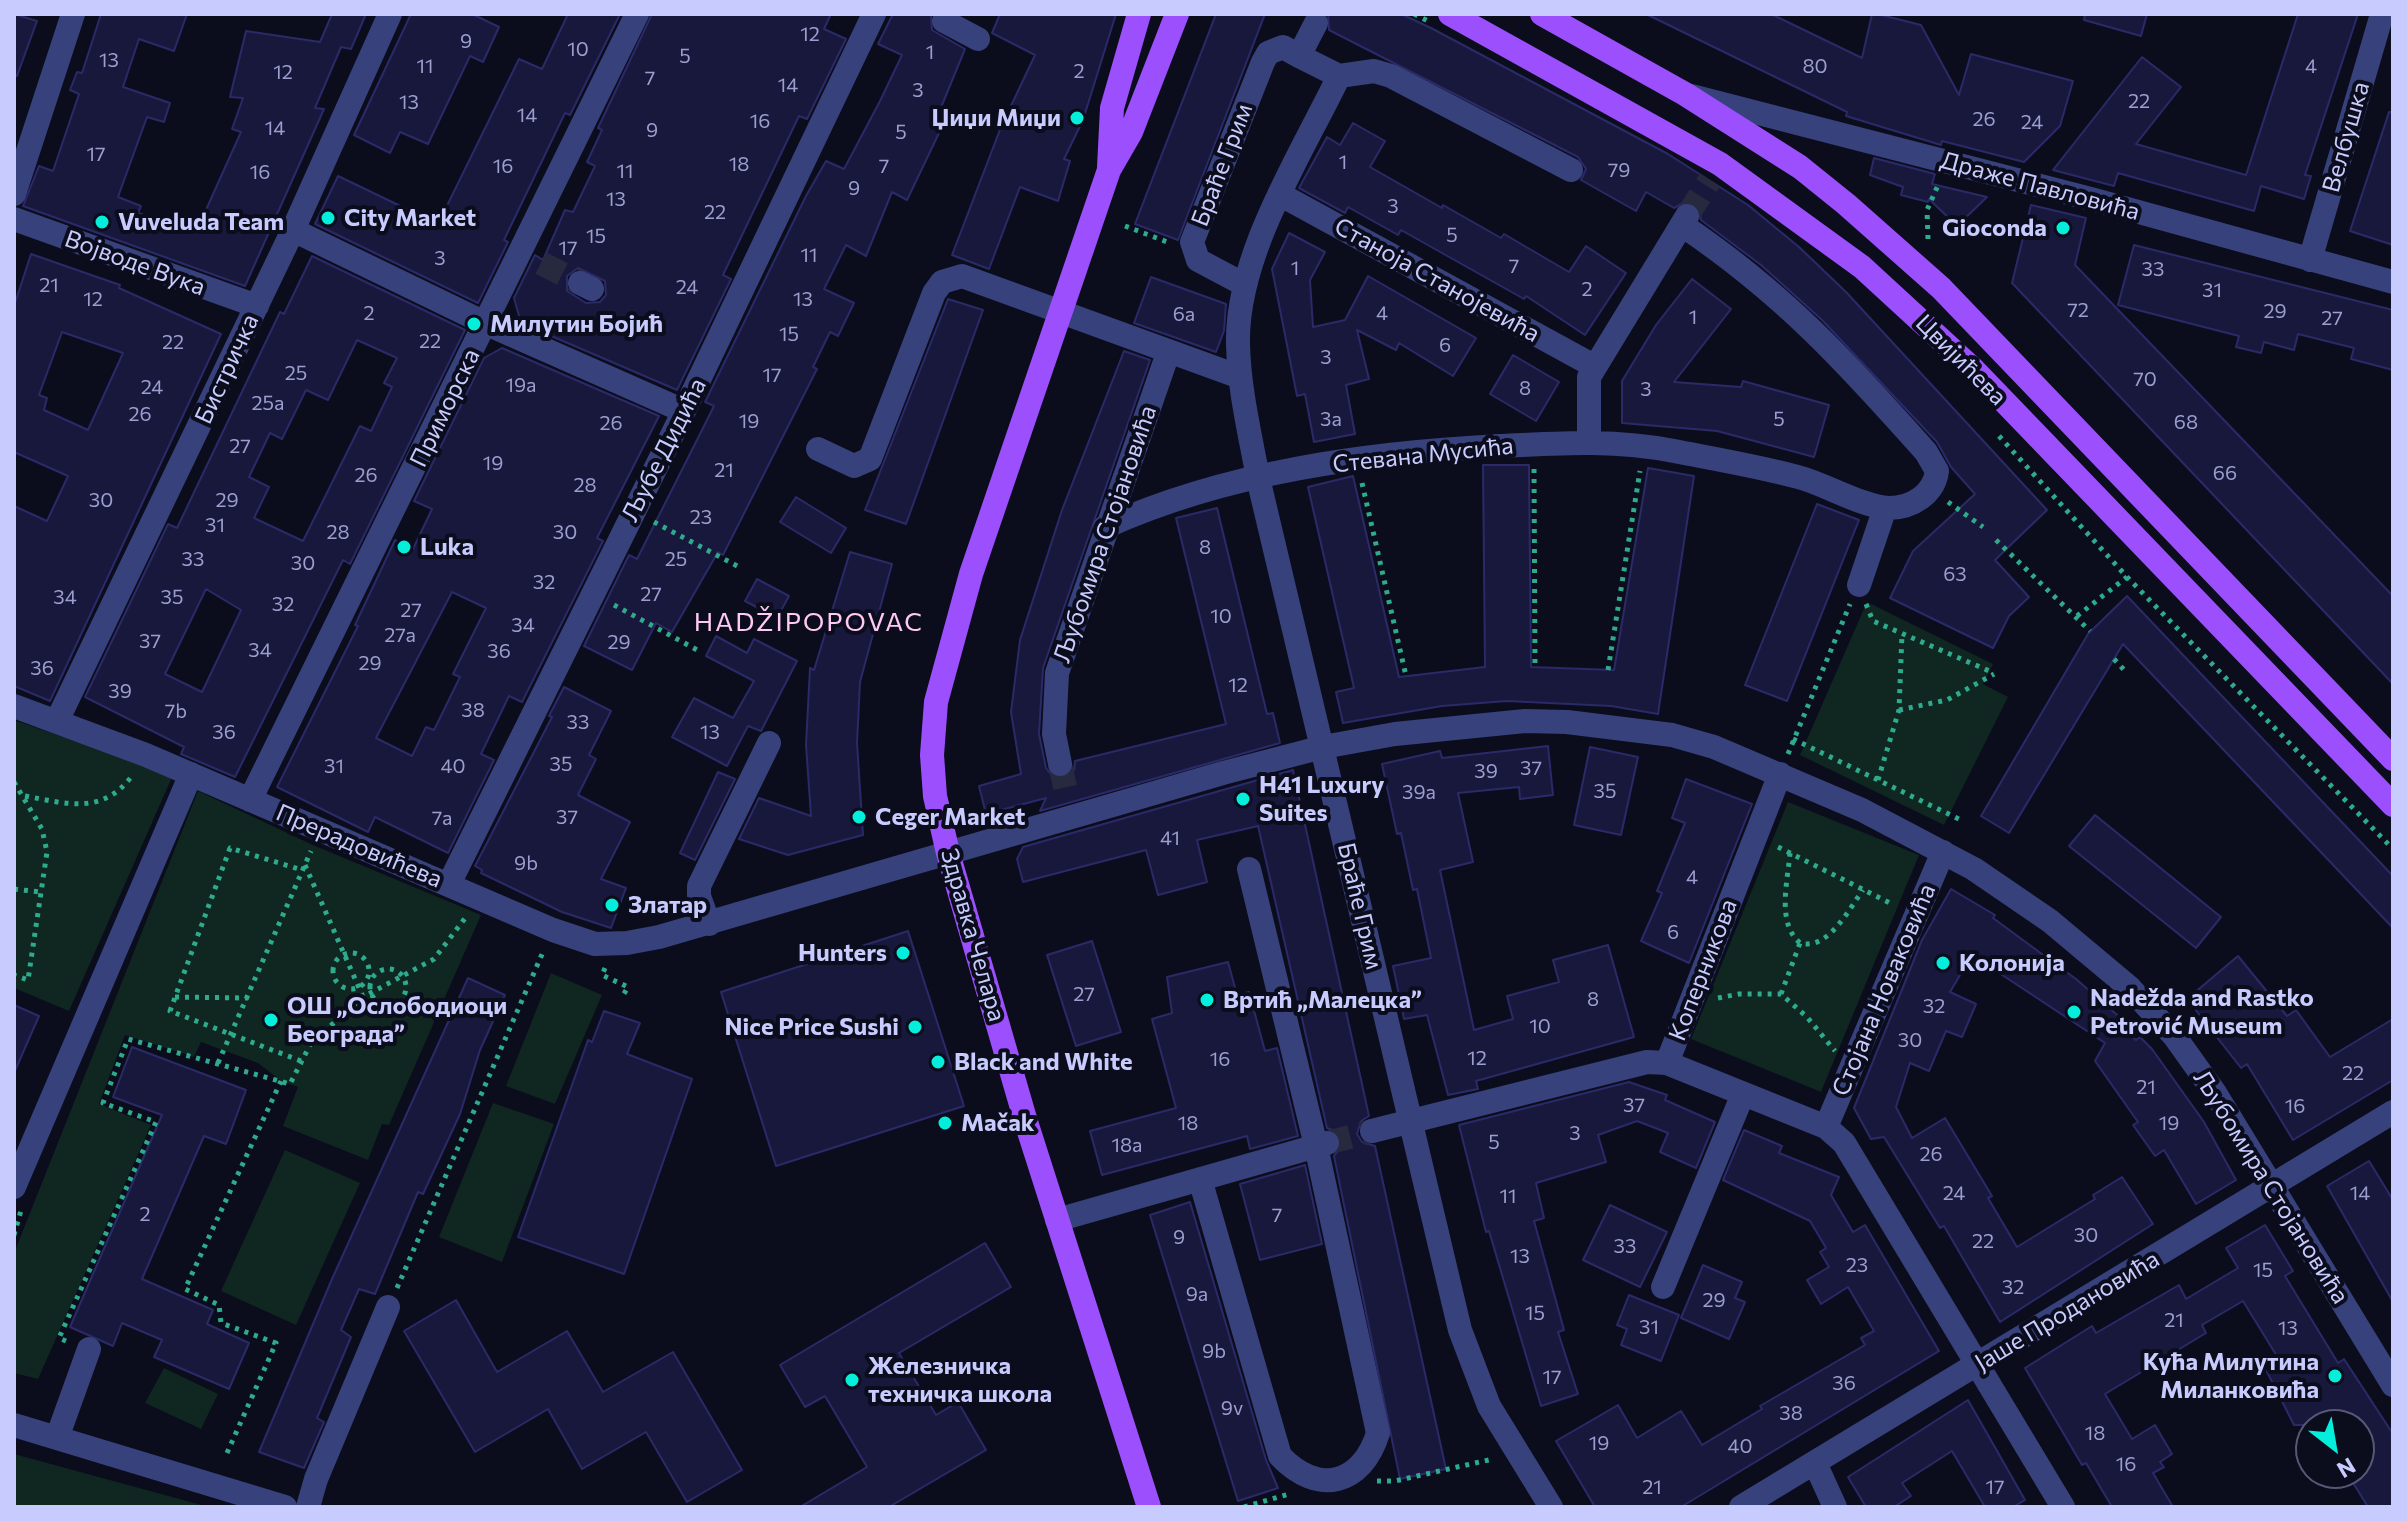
<!DOCTYPE html>
<html>
<head>
<meta charset="utf-8">
<style>
	body { margin:0 }
	#map { position:relative; width:2407px; height:1521px; overflow:hidden; background:#0b0c1c; font-family:Commissioner,sans-serif }
	canvas { display:block }
	.frame { position:absolute; inset:0; border:16px solid #c7cbfe; pointer-events:none }
	.north { position:absolute; left:2295px; top:1409px; width:80px; height:80px; box-sizing:border-box; background:#0b0c1c; border:2px solid #565876; border-radius:50%; rotate:149deg; font-size:22px; font-weight:700; line-height:32px; text-align:center; color:#c7cbfe }
	.north::after { content:''; display:block; margin:auto; width:28px; height:36px; background:#03eedb; clip-path:polygon(50% 0,100% 100%,50% 72%,0 100%) }
</style>
</head>
<body>
<div id="map">
<canvas width="2407" height="1521"></canvas>
<div class="frame"></div>
<div class="north">N</div>
</div>
<script>
const c = document.querySelector('canvas').getContext('2d');
c.lineJoin = 'round';
function fillPath(path, color) { c.fillStyle = color; c.fill(path, 'evenodd'); }
function stroke(path, color, width, dash) { c.strokeStyle = color; c.lineWidth = width; c.lineCap = dash ? 'butt' : 'round'; c.setLineDash(dash || []); c.stroke(path); }
function drawText(font, color, halo, rows, align = 'center') {
  c.font = font + ' Commissioner,sans-serif'; c.lineWidth = 8; c.setLineDash([]); c.textBaseline = 'middle'; c.strokeStyle = halo; c.fillStyle = color; for (const [text, x, y, turn = 0] of rows) {
    c.save(); c.translate(x, y); c.rotate((+turn || 0) * Math.PI / 180); c.textAlign = isNaN(turn) ? turn : align; if (halo) c.strokeText(text, 0, 0); c.fillText(text, 0, 0); c.restore();
  }
}
fillPath(new Path2D(`
	M1867,602L1993,664L1983,684L2008,697L1944,825L1800,755Z
	M14,720L173,775L69,1011L14,988Z
	M198,791L313,845L481,915L389,1125L382,1124L368,1160L283,1126L298,1087L281,1081L258,1063L201,1042L194,1057L125,1035L99,1104L151,1125L38,1379L14,1373V1253Z
	M1788,802L1919,855L1821,1092L1691,1039Z
	M551,973L602,995L555,1104L506,1086Z
	M493,1103L554,1124L502,1262L439,1237Z
	M285,1150L360,1183L296,1325L221,1291Z
	M164,1368L218,1394L201,1429L145,1403Z
	M14,1454L209,1507H14Z`), '#0f2621');
const building = new Path2D(`
	M14,14L37,21L17,76L14,75Z
	M101,14H187L174,51L139,39L123,87L170,103L164,122L147,117L118,197L141,206L138,213L196,232L241,132L232,129L243,98L230,97L246,31L320,42L332,14H366L351,49L341,47L315,108L324,109L245,286L23,206L39,166L53,171L79,94L70,90L77,72L82,73Z
	M411,14H472L499,27L483,62L470,56L428,144L400,132L390,153L354,135Z
	M568,14H620L570,115L565,113L504,240L508,242L478,303L315,224L338,176L438,224L519,59L542,69Z
	M652,14H831L824,29L846,39L807,119L799,116L723,275L731,279L677,390L521,323L514,298L535,255L543,260L565,210L573,212L595,166L587,162L602,130L598,128ZM578,268L605,281L606,295L600,302L586,303L567,291V276Z
	M893,14H931L932,30L965,49L933,127L940,131L907,200L892,192L866,256L846,245L824,289L854,303L838,336L830,332L813,367L817,369L723,555L718,552L672,632L656,623L632,670L584,646L629,555L637,559L703,428L714,406L705,402L806,196L826,161L844,169L880,101L902,55L878,44Z
	M1000,14H1116L1083,120L1064,159L1070,161L1058,201L1020,187L989,269L952,255L1001,127L1035,55L992,33Z
	M1216,14H1265L1178,240L1135,224Z
	M1328,14H1401L1431,28L1668,154L1748,205L1799,247L1846,292L2047,510L1995,560L2029,597L2009,616L1993,648L1890,598L1913,551L1975,494L1951,467L1937,442L1822,320L1761,265L1701,220L1700,210L1695,204L1687,201L1674,208L1646,192L1636,211L1581,180L1586,169L1578,157L1329,30Z
	M1646,14H1771L1862,58L1872,14H1877L1921,25L1959,95L1971,54L2073,81L2060,126L2024,162L1942,141L1941,145L1846,116L1847,112Z
	M2085,14H2147L2141,36L2084,20Z
	M2298,14H2358L2305,175L2311,176L2304,199L2261,186L2254,211L2118,173L2114,186L2053,170L2142,57L2181,87L2136,144L2246,175Z
	M2389,112H2393V245L2350,231Z
	M1353,123L1385,141L1370,167L1442,208L1443,205L1501,238L1504,234L1569,272L1586,246L1626,273L1585,335L1526,296L1524,299L1401,230L1398,235L1348,207L1345,213L1299,188L1327,137L1340,145Z
	M1874,158L1935,174L1932,184L1987,197L1957,226L1929,199L1928,202L1901,195L1903,187L1870,175Z
	M2031,205L2086,218L2075,265L2393,596V684L2012,283Z
	M1289,233L1325,252L1310,280L1313,327L1345,320L1368,276L1476,338L1453,376L1399,343L1396,350L1357,330L1369,379L1346,385L1355,434L1314,442L1305,394L1297,396L1272,269Z
	M2134,245L2393,310V370L2351,359L2354,348L2298,334L2294,350L2264,342L2261,353L2236,347L2239,336L2118,305Z
	M31,254L120,285L119,288L221,334L50,701L14,686V506L47,521L68,476L14,452V306ZM62,332L123,353L88,430L44,410L47,398L39,395Z
	M312,256L465,330L350,564L343,560L235,777L181,754L184,747L85,697L168,524L177,528L280,312L284,314ZM357,340L397,358L384,383L392,387L371,431L360,426L303,541L254,518L269,487L249,477L270,433L282,439L306,390L328,400ZM206,589L241,610L202,692L165,674Z
	M1151,277L1226,304L1224,331L1216,352L1134,323Z
	M1692,279L1731,309L1674,382L1741,387L1743,381L1829,405L1814,457L1717,431L1622,423V381L1656,325Z
	M948,299L983,310L906,524L865,510Z
	M502,348L659,416L597,538L603,541L522,702L509,696L481,754L494,760L448,853L375,817L368,832L277,787L358,626L355,625L395,540L413,549L432,509L414,501L484,358ZM452,592L486,608L453,674L460,677L434,730L426,727L412,756L376,738Z
	M1124,351L1150,360L1043,668L1039,734L1046,768L1054,778H1064L1074,770L1075,761L1226,724L1176,518L1217,508L1267,714L1273,713L1280,743L1040,811L1046,798L986,814L979,786L1021,774L1011,712L1020,640L1062,510Z
	M1513,355L1559,382L1536,421L1490,394Z
	M1483,465H1529L1531,667L1614,670L1648,468L1694,476L1658,714L1611,706L1507,701L1442,706L1343,723L1336,692L1354,688L1308,487L1353,476L1399,677L1485,667Z
	M796,497L846,528L831,553L780,522Z
	M1817,504L1859,520L1787,701L1745,685Z
	M850,552L892,564L860,682L857,743L863,835L788,855L739,839L759,798L811,816L806,745L810,668L814,670Z
	M757,579L789,596L777,618L745,601Z
	M2127,596L2393,876V928L2123,644L2009,833L1981,816L2088,634Z
	M716,636L747,653L754,639L797,661L761,731L748,726L727,766L672,737L694,698L733,718L754,681L706,656Z
	M564,687L611,711L589,755L596,759L578,795L630,822L601,879L626,888L611,928L562,912L481,873L482,870L475,866L552,717L549,716Z
	M1548,746L1553,795L1520,799L1519,787L1458,793L1473,862L1440,870L1474,1030L1513,1019L1507,996L1559,982L1553,960L1608,945L1634,1037L1476,1081L1478,1089L1448,1095L1427,1015L1404,1019L1393,966L1431,958L1417,889L1413,890L1401,833L1397,834L1382,764L1440,751L1442,758Z
	M1590,747L1638,757L1621,835L1574,825Z
	M1293,770L1369,1116L1361,1121L1357,1134L1362,1142L1375,1146L1446,1469L1400,1479L1334,1156L1341,1147L1342,1140L1337,1132L1327,1128L1258,826L1197,840L1207,882L1158,895L1146,850L1023,882L1017,859L1023,847Z
	M718,772L735,779L695,860L680,853Z
	M1686,779L1752,804L1689,963L1641,941L1662,893L1657,891L1685,823L1672,818Z
	M2095,815L2221,917L2196,948L2069,846Z
	M1951,889L1995,915L1993,918L2076,979L2131,1027L2127,1032L2136,1040L2140,1037L2152,1049L2204,1122L2236,1180L2196,1204L2164,1150L2155,1156L2133,1125L2138,1122L2095,1061L2105,1043L1972,955L1950,992L1976,1004L1962,1037L1946,1031L1929,1071L1910,1063L1896,1107L1912,1138L1945,1118L1992,1196L1988,1198L2017,1247L2095,1199L2093,1195L2122,1177L2153,1224L2000,1322L1944,1226L1940,1228L1884,1137L1871,1139L1854,1108L1922,940Z
	M908,931L964,1106L776,1166L721,992Z
	M1092,941L1121,1032L1076,1046L1047,955Z
	M2238,956L2287,1016L2296,1010L2330,1057L2393,1019V1080L2293,1140L2247,1064L2241,1068L2187,999Z
	M1228,962L1237,995L1249,992L1265,1051L1277,1048L1298,1136L1250,1149L1247,1136L1102,1175L1090,1131L1176,1108L1152,1019L1172,1013L1167,977Z
	M468,978L505,995L480,1050L460,1114L423,1194L418,1192L375,1294L359,1289L341,1330L351,1337L317,1418L324,1422L304,1468L259,1452L332,1279Z
	M14,1005L39,1016L14,1073Z
	M604,1011L640,1023L627,1054L692,1079L624,1274L518,1237L588,1040L592,1042Z
	M132,1047L246,1090L226,1144L204,1136L142,1279L213,1310L207,1324L249,1343L229,1389L154,1357L162,1340L122,1323L113,1346L70,1327L162,1115L113,1097Z
	M1629,1082L1667,1095L1665,1100L1715,1122L1696,1168L1660,1152L1668,1133L1637,1121L1598,1135L1606,1162L1536,1183L1544,1218L1534,1221L1564,1330L1558,1332L1578,1394L1541,1406L1489,1231L1486,1232L1459,1125Z
	M1744,1130L1782,1146L1779,1153L1839,1177L1831,1195L1853,1232L1865,1225L1939,1351L1681,1507H1595L1556,1441L1618,1405L1637,1438L1681,1411L1702,1445L1762,1409L1760,1406L1865,1345L1861,1338L1874,1331L1848,1287L1821,1304L1807,1280L1829,1267L1820,1252L1826,1248L1810,1221L1723,1180Z
	M2369,1161L2393,1200V1302L2327,1186Z
	M1305,1165L1322,1244L1260,1260L1240,1184Z
	M1190,1202L1266,1460L1278,1488L1238,1501L1150,1215Z
	M1610,1205L1667,1232L1640,1287L1583,1260Z
	M2265,1225L2293,1271L2285,1276L2338,1363L2344,1359L2393,1434V1507H2368L2347,1473H2359V1425H2294L2264,1366L2278,1358L2243,1301L2202,1325L2206,1333L2105,1394L2132,1439L2155,1425L2172,1454L2160,1462L2164,1467L2153,1473L2173,1507H2112L2086,1463L2082,1465L2025,1368L2092,1326L2096,1333L2179,1285L2186,1299L2238,1268L2226,1248Z
	M985,1243L1011,1287L899,1353L936,1415L958,1402L986,1450L889,1507H800L867,1467L825,1396L805,1407L780,1365Z
	M1703,1265L1742,1282L1735,1298L1745,1302L1729,1339L1681,1318Z
	M1629,1295L1679,1315L1661,1361L1621,1345L1627,1329L1617,1325Z
	M456,1300L497,1372L567,1331L603,1392L673,1352L742,1470L687,1502L646,1432L582,1469L548,1409L475,1452L404,1331Z
	M1968,1400L2025,1500L2013,1507H1985L1952,1451L1902,1483L1911,1496L1894,1507H1866L1848,1477Z`);
fillPath(building, '#18183d');
stroke(building, '#2b2a68', 2);
stroke(new Path2D(`
	M1687,216L1710,180
	M541,263L580,283
	M1060,764L1067,796
	M1327,1143L1372,1131`), '#27293e', 24, [24, 12]);
stroke(new Path2D(`
	M1414,14L1428,21
	M1125,226L1170,243
	M1928,239L1927,210L1939,183
	M1999,436L2127,577L2393,849
	M1534,469L1535,667
	M1362,483L1406,676
	M1948,502L1983,527
	M654,522L741,568
	M1996,540L2090,631
	M1866,604L1873,621L1994,673
	M614,605L701,652
	M2077,616L2127,577
	M2114,659L2126,672
	M1608,670L1640,471
	M1899,710L1947,700L1994,674
	M1793,739L1961,820
	M1788,754L1850,604
	M1878,780L1899,710L1902,634
	M14,782L42,829L47,852L28,980L14,975
	M25,796C68,804 102,815 132,776
	M1778,847L1894,905
	M1790,853C1788,880 1776,923 1800,943C1828,951 1849,909 1863,890
	M305,865L363,997
	M14,889L40,892
	M333 971a18 18 0 1 1 36 0a18 18 0 1 1-36 0Z
	M605,968L602,975L628,987L622,997
	M370 987a18 18 0 1 1 36 0a18 18 0 1 1-36 0Z
	M1781,994L1800,943
	M175,997L248,998
	M1718,998L1739,994H1781L1807,1017L1835,1051
	M301,1061L170,1011L230,848L302,870
	M218,1063L311,851
	M14,1235L22,1207
	M397,1288L543,952
	M66,1341L59,1338L156,1122L103,1103L128,1039L290,1084L311,1043L363,997L434,959L466,917
	M227,1453L276,1343L221,1323L219,1305L185,1289L281,1081
	M1377,1481H1395L1493,1459
	M1244,1507L1289,1494`), '#2eab8d', 5, [4, 6]);
stroke(new Path2D(`
	M944,21L978,39
	M1316,23L1299,56L1339,76L1374,71L1391,76L1571,170
	M1339,76C1301,155 1236,255 1238,344C1239,389 1250,434 1258,478L1460,1330L1489,1406L1551,1507
	M1692,96L2095,200L2393,282
	M14,194L73,14
	M1281,195L1594,366
	M14,219L257,306
	M293,230L487,324L684,411
	M2310,260L2382,14
	M580,283L592,289
	M1245,285L1198,260L1192,242L1263,62L1268,53L1283,47L1299,56
	M1589,441V377L1687,216
	M818,449L854,466L870,459L934,293L942,282L962,276L1240,377
	M1105,527C1227,472 1366,453 1499,446C1558,443 1615,439 1674,451C1715,459 1757,466 1798,477C1825,484 1863,507 1889,508C1912,508 1934,494 1937,471L1926,452C1846,362 1783,293 1682,225
	M1859,585L1885,508
	M14,706L146,755L553,930L595,944L627,943L659,937L1223,773L1323,747L1395,734L1525,721L1567,722L1672,735L1714,747L1862,810L1974,869L2050,921L2130,988L2175,1037L2215,1093L2393,1385
	M57,721L293,230L390,14
	M1060,764L1054,734L1057,673L1168,353
	M250,800L637,14
	M449,884L684,411L874,14
	M709,924L699,896V886L769,743
	M1667,1063L1780,774
	M1826,1127L1943,852
	M1372,1131L1647,1062L1667,1063L1826,1127L1844,1143L2063,1507
	M1200,1179L1280,1456C1318,1496 1362,1485 1378,1433L1316,1146L1249,869
	M14,1187L191,774
	M1057,1220L1327,1143
	M1663,1287L1743,1094
	M14,1425L285,1507
	M57,1438L89,1349
	M1815,1463L1835,1507
	M308,1507L316,1479L388,1307
	M1741,1507L2393,1112`), '#37417b', 24);
stroke(new Path2D(`
	M1450,14L1720,164L1862,267L1973,369L2393,805
	M1542,14L1685,94L1800,167L1846,204L1941,288L2393,759
	M1109,167L1112,108L1139,14
	M1149,1507L1026,1122L948,853L935,796L932,755L936,702L971,574L1109,170L1131,132L1177,14`), '#9c50fd', 24);
for (const [x, y, r, color] of [
	[1077,118,8,"#03eedb"],
	[328,218,8,"#03eedb"],
	[102,222,8,"#03eedb"],
	[2063,228,8,"#03eedb"],
	[474,324,8,"#03eedb"],
	[404,547,8,"#03eedb"],
	[1243,799,8,"#03eedb"],
	[859,817,8,"#03eedb"],
	[612,905,8,"#03eedb"],
	[903,953,8,"#03eedb"],
	[1943,963,8,"#03eedb"],
	[1207,1000,8,"#03eedb"],
	[2074,1012,8,"#03eedb"],
	[271,1020,8,"#03eedb"],
	[915,1027,8,"#03eedb"],
	[938,1062,8,"#03eedb"],
	[945,1123,8,"#03eedb"],
	[2335,1376,8,"#03eedb"],
	[852,1380,8,"#03eedb"]
]) { const dot = new Path2D(); dot.arc(x, y, r, 0, 2 * Math.PI); c.fillStyle = color; c.fill(dot); stroke(dot, '#0b0c1c', 3); }
drawText('20px', '#9b9ece', null, [
	["12",810,34],
	["9",466,41],
	["10",578,49],
	["1",930,52],
	["5",685,56],
	["13",109,60],
	["11",425,66],
	["80",1815,66],
	["4",2311,66],
	["2",1079,71],
	["12",283,72],
	["7",650,78],
	["14",788,85],
	["3",918,90],
	["22",2139,101],
	["13",409,102],
	["14",527,115],
	["26",1984,119],
	["16",760,121],
	["24",2032,122],
	["14",275,128],
	["9",652,130],
	["5",901,132],
	["17",96,154],
	["1",1343,162],
	["18",739,164],
	["16",503,166],
	["7",884,166],
	["79",1619,170],
	["11",625,171],
	["16",260,172],
	["9",854,188],
	["13",616,199],
	["3",1393,206],
	["22",715,212],
	["5",1452,235],
	["15",596,236],
	["17",568,248],
	["11",809,255],
	["3",440,258],
	["7",1514,266],
	["1",1295,268],
	["33",2153,269],
	["21",49,285],
	["24",687,287],
	["2",1587,289],
	["31",2212,290],
	["12",93,299],
	["13",803,299],
	["72",2078,310],
	["29",2275,311],
	["2",369,313],
	["4",1382,313],
	["6a",1184,314],
	["1",1693,317],
	["27",2332,318],
	["15",789,334],
	["22",430,341],
	["22",173,342],
	["6",1445,345],
	["3",1326,357],
	["25",296,373],
	["17",772,375],
	["70",2145,379],
	["19a",521,385],
	["24",152,387],
	["8",1525,388],
	["3",1646,389],
	["25a",268,403],
	["26",140,414],
	["3a",1331,419],
	["5",1779,419],
	["19",749,421],
	["68",2186,422],
	["26",611,423],
	["27",240,446],
	["19",493,463],
	["21",724,470],
	["66",2225,473],
	["26",366,475],
	["28",585,485],
	["30",101,500],
	["29",227,500],
	["23",701,517],
	["31",215,525],
	["28",338,532],
	["30",565,532],
	["8",1205,547],
	["33",193,559],
	["25",676,559],
	["30",303,563],
	["63",1955,574],
	["32",544,582],
	["27",651,594],
	["34",65,597],
	["35",172,597],
	["32",283,604],
	["27",411,610],
	["10",1221,616],
	["34",523,625],
	["27a",400,635],
	["37",150,641],
	["29",619,642],
	["34",260,650],
	["36",499,651],
	["29",370,663],
	["36",42,668],
	["12",1238,685],
	["39",120,691],
	["38",473,710],
	["7b",176,711],
	["33",578,722],
	["36",224,732],
	["13",710,732],
	["35",561,764],
	["31",334,766],
	["40",453,766],
	["37",1531,768],
	["39",1486,771],
	["35",1605,791],
	["39a",1419,792],
	["37",567,817],
	["7a",442,818],
	["41",1170,838],
	["9b",526,863],
	["4",1692,877],
	["6",1673,932],
	["27",1084,994],
	["8",1593,999],
	["32",1934,1006],
	["10",1540,1026],
	["30",1910,1040],
	["12",1477,1058],
	["16",1220,1059],
	["22",2353,1073],
	["21",2146,1087],
	["37",1634,1105],
	["16",2295,1106],
	["18",1188,1123],
	["19",2169,1123],
	["3",1575,1133],
	["5",1494,1142],
	["18a",1127,1145],
	["26",1931,1154],
	["24",1954,1193],
	["14",2360,1193],
	["11",1508,1196],
	["2",145,1214],
	["7",1277,1215],
	["30",2086,1235],
	["9",1179,1237],
	["22",1983,1241],
	["33",1625,1246],
	["13",1520,1256],
	["23",1857,1265],
	["15",2263,1270],
	["32",2013,1287],
	["9a",1197,1294],
	["29",1714,1300],
	["15",1535,1313],
	["21",2174,1320],
	["31",1649,1327],
	["13",2288,1328],
	["9b",1214,1351],
	["17",1552,1377],
	["36",1844,1383],
	["9v",1232,1408],
	["38",1791,1413],
	["18",2095,1433],
	["19",1599,1443],
	["40",1740,1446],
	["16",2126,1464],
	["21",1652,1487],
	["17",1995,1487]
]);
drawText('bold 24px', '#c7cbfe', '#0b0c1c', [
	["Џиџи Миџи",1061,118,"right"],
	["City Market",344,218],
	["Vuveluda Team",118,222],
	["Gioconda",2047,228,"right"],
	["Милутин Бојић",490,324],
	["Luka",420,547],
	["H41 Luxury",1259,785],
	["Suites",1259,813],
	["Ceger Market",875,817],
	["Златар",628,905],
	["Hunters",887,953,"right"],
	["Колонија",1959,963],
	["Nadežda and Rastko",2090,998],
	["Petrović Museum",2090,1026],
	["Вртић „Малецка”",1223,1000],
	["ОШ „Ослободиоци",287,1006],
	["Београда”",287,1034],
	["Nice Price Sushi",899,1027,"right"],
	["Black and White",954,1062],
	["Mačak",961,1123],
	["Кућа Милутина",2319,1362,"right"],
	["Миланковића",2319,1390,"right"],
	["Железничка",868,1366],
	["техничка школа",868,1394]
], 'left');
drawText('24px', '#c7cbfe', '#0b0c1c', [
	["Велбушка",2346,137,-74],
	["Браће Грим",1222,165,-69],
	["Драже Павловића",2040,186,15],
	["Војводе Вука",135,263,20],
	["Станоја Станојевића",1437,280,29],
	["Цвијићева",1961,360,45],
	["Бистричка",227,369,-65],
	["Приморска",445,408,-64],
	["Љубе Дидића",664,450,-63],
	["Стевана Мусића",1423,455,-6],
	["Љубомира Стојановића",1105,534,-71],
	["Прерадовићева",359,846,23],
	["Браће Грим",1360,906,77],
	["Здравка Челара",973,935,74],
	["Коперникова",1703,970,-69],
	["Стојана Новаковића",1884,990,-67],
	["Љубомира Стојановића",2271,1187,58],
	["Јаше Продановића",2067,1311,-31]
]);
c.letterSpacing = '2px';
drawText('26px', '#fec9f5', '#0b0c1c', [
	["HADŽIPOPOVAC",809,622]
]);
c.letterSpacing = '0px';
</script>
</body>
</html>
